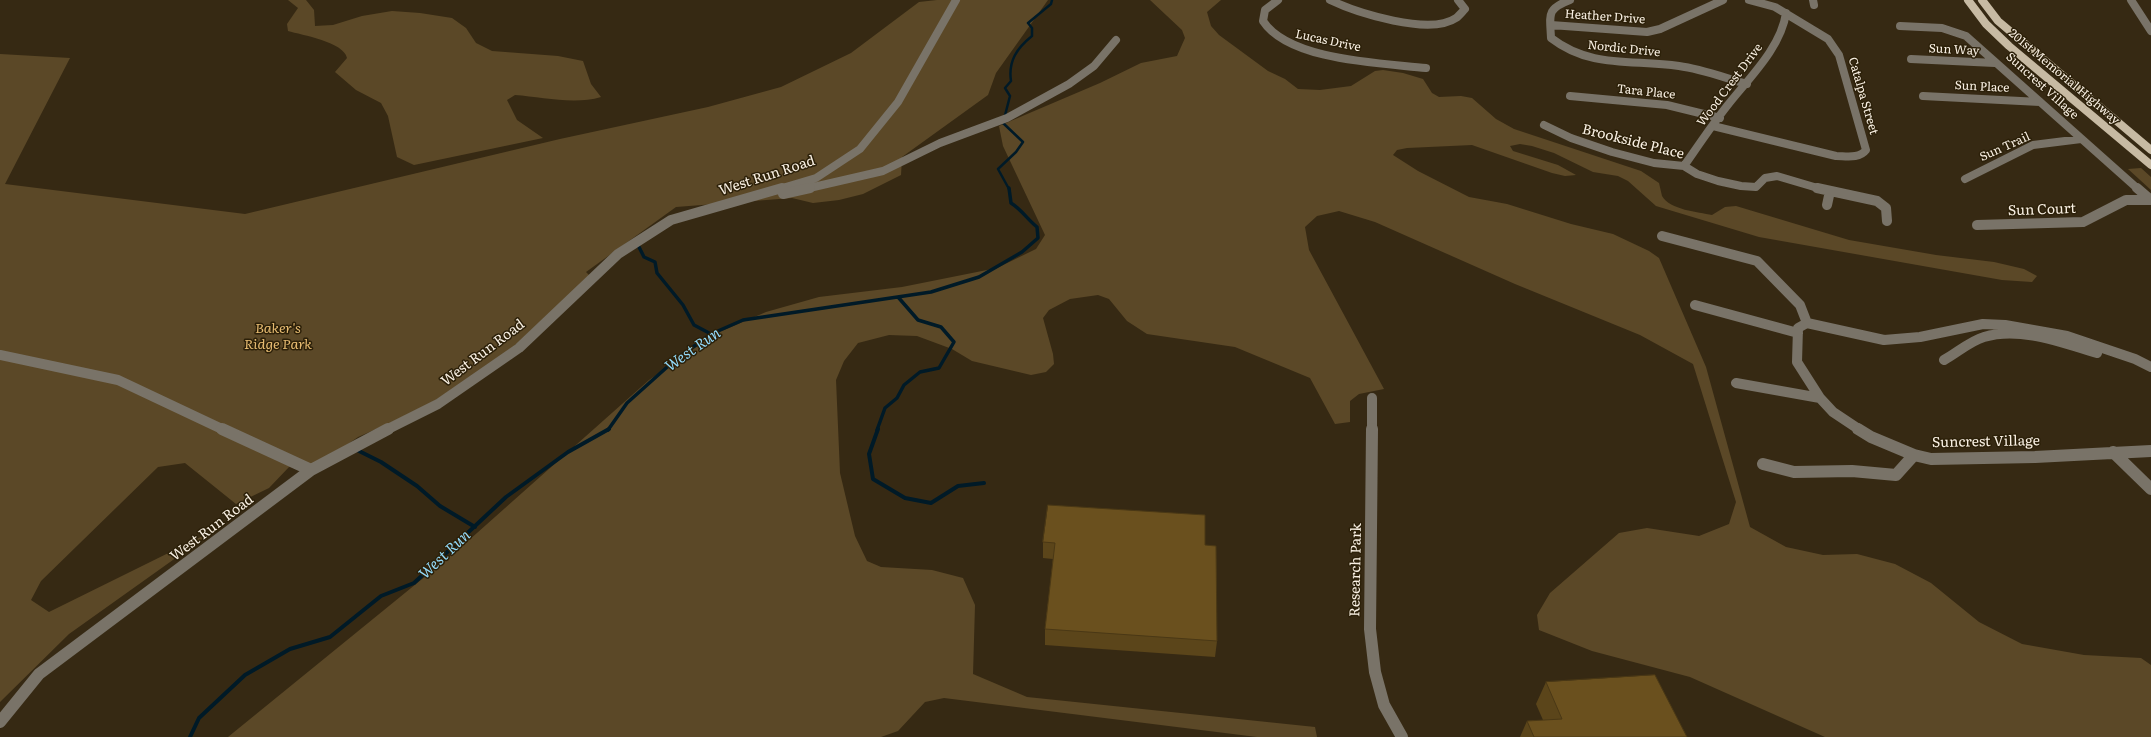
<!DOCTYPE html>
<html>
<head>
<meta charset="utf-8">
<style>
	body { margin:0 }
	canvas { display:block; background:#362913 }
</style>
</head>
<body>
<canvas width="2151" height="737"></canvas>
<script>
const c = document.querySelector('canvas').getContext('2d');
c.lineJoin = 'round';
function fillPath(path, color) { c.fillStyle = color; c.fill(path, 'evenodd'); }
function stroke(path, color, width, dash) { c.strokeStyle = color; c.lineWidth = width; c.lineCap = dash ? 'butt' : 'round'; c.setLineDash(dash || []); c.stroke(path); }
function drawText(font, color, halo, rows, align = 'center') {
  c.font = font + ' Literata,serif'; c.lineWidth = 3; c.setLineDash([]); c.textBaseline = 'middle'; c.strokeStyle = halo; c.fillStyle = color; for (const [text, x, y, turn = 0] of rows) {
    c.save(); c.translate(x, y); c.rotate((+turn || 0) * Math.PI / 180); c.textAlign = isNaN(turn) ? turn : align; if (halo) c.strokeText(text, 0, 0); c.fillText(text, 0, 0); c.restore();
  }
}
fillPath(new Path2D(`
	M288,0H306L314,10L315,26L333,25L362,16L392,11L420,13L452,18L466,28L476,43L492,51L558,56L583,61L591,84L601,97C574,105 542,97 515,95L507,100L517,120L543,138L414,165L397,157L388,116L381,103L356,90L335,72L347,58C344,42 302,35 288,31L287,24L298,8Z
	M937,0H1048L996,73L988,95L902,157L901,175L863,194L839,200L813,203L792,198L676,207L586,272L590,276L500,359L420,410L358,437L311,470L289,467L269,488L236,504L185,463L158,467L41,581L31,600L49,612L215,530L69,634L0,702V54L70,58L5,184L245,214L560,139L708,107L781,87L851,53L919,2Z
	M1150,0H1221L1207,12L1211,26L1219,35L1268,71L1285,79L1298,89L1320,90L1351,86L1375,71L1383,70L1403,73L1423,79L1432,93L1439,97L1461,96L1472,98L1496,119L1514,129L1641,171L1659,183C1660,187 1661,192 1662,196C1670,210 1698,212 1712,215L1725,207L1736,206L1849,240L1936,255L1994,262L2024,269L2037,276L2032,282L2002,280L1759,237L1656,206L1628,181L1618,176L1593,172L1554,153L1532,146L1520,144L1510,146L1513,151L1558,165L1576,175L1565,176L1552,173L1472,145L1407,148L1397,150L1393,155L1418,171L1469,197L1507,204L1571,224L1613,234L1649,251L1659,258L1706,367L1750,527L1786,547L1823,555L1857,554L1895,564L1931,583L1979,622L2022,644L2084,655L2141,658L2151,665V737H1825L1690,677L1592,651L1539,630L1537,615L1550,593L1619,533L1647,528L1699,536L1729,524L1736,502L1693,364L1640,335L1515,284L1375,222L1339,211L1317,216L1305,227L1309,250L1384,389L1359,394L1350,401V422L1335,424L1310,378L1235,347L1147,334L1127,321L1109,299L1098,295L1070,299L1049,310L1043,318L1053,354L1054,364L1046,372L1031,375L972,361L952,349L917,336L889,335L858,343L844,361L836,380L840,473L855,536L867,561L881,567L932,570L963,578L975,605L973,674L1027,697L1315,727L1317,737H1257L944,698L925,702L898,731L881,737H228L459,549L649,380L715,334L766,312L819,297L902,287L997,268L1036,249L1045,235L1003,146L999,126L1100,83L1141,63L1177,56L1185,38L1182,30Z
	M2141,168L2151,177V190L2128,169Z`), '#5b4827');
stroke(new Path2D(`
	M1009,189L998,169L1016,152L1023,142L1003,123L1010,96L1005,88L1011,81C1008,61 1017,48 1032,36V28L1028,23L1051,4L1052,0`), '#001a27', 2.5);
stroke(new Path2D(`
	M639,247L644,257L655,262L657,273L683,305L694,325L711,334
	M608,430L627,403L675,360L711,334L743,320L931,292L979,277L1022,252L1038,238L1037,227C1027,219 1022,210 1011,203L1009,188
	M877,430L885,408L897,398L904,385L920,372L939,368L954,342L941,327L918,320L898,297`), '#001a27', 3.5);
stroke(new Path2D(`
	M878,429L869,454L873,479L905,498L931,503L958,486L984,483
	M359,451L381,462L417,486L440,506L475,527
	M190,737L199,718L245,675L290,649L330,637L381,596L414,583L506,497L568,452L609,429`), '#001a27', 4);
stroke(new Path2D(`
	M1278,0L1265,10L1263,21C1289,61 1382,63 1426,68
	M1330,0C1357,13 1430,36 1456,18C1459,16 1462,12 1465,9L1458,0
	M1570,0C1546,9 1550,15 1551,38C1591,69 1633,59 1679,66C1702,69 1725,78 1747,84
	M1813,0L1814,5
	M2131,0L2151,31
	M1551,25L1647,32L1660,29L1723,0
	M1900,26L1942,28L1966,36L2138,189
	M1911,59L1995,63
	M1570,96L1667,105L1720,118
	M1923,96L2040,102
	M1544,125L1571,138L1612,152L1654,163L1684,166L1697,174L1718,181L1741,186L1756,187L1765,178L1777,176L1821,189
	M1713,126L1836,156C1846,156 1859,159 1866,150L1839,55L1828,39L1775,7L1749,0
	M1684,166C1698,146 1712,125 1727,106C1748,79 1781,48 1786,13
	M1965,179L2033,145L2081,139
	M779,189L816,178L860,149L898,102L956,0
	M805,189L883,171L940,143L1007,118L1069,84L1094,66L1116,40`), '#797368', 8);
stroke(new Path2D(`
	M1817,188L1877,201L1886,208L1887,221
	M2137,188L2151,200
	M783,194L810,188
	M1827,205L1830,191
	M1977,225L2083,222L2126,200H2151
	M1662,236L1757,261L1800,305L1807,323
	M1695,305L1798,333
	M0,355L118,380L224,430
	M1944,360C1957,353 1970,341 1984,337C2020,326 2063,343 2097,353
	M1736,383L1820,398
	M386,430L438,404L519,348L618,254L671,220L782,188
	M1372,430V398
	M1860,430L1833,412L1820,398L1797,362L1798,328L1807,323L1884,340L1920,337L1983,324L2005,325L2067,336L2135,359L2151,367`), '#797368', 10);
stroke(new Path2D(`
	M222,429L311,470
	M1372,429L1370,629L1375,672L1384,705L1402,737
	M1858,429L1871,437L1914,455L1931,459L2035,457L2151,451
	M2113,452L2151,489
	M1763,464L1794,472L1852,471L1896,475L1914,455
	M0,722L39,674L311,470L388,429`), '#797368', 12);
stroke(new Path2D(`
	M1968,0L1986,24L2009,46L2151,165
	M1982,0L1998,21L2151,150`), '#c7baa3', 8);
fillPath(new Path2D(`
	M1043,542L1205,545L1217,641L1215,657L1045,645V629L1053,559L1043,558Z
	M1546,682L1687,737H1520L1527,721L1543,720L1536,704Z`), '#5b451a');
const building = new Path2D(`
	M1048,505L1205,515V545L1216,546L1217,641L1045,629L1055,543L1043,542Z
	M1655,675L1687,737H1534L1527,721L1562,719L1546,682Z`);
fillPath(building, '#6a501e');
stroke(building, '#4a3815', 1);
drawText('12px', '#f9f0e3', '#2c2009', [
	["Heather Drive",1605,17,4],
	["Lucas Drive",1328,41,12],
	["Nordic Drive",1624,49,6],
	["Sun Way",1954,50,3],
	["201st Memorial Highway",2064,77,40],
	["Wood Crest Drive",1730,85,-53],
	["Suncrest Village",2042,86,42],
	["Sun Place",1982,87,3],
	["Tara Place",1646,92,6],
	["Catalpa Street",1863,96,74],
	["Sun Trail",2005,147,-24]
]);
drawText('14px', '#f9f0e3', '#2c2009', [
	["Brookside Place",1633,142,14],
	["West Run Road",767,176,-18],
	["Sun Court",2042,210,-2],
	["West Run Road",483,353,-37],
	["Suncrest Village",1986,442,-1],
	["West Run Road",212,528,-37],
	["Research Park",1356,570,-89]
]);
drawText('italic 14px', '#e7bc72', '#2c2009', [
	["Baker's",278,329],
	["Ridge Park",278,345]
]);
drawText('italic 15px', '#93dafa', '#2c2009', [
	["West Run",693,350,-35],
	["West Run",445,555,-43]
]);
</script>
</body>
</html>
